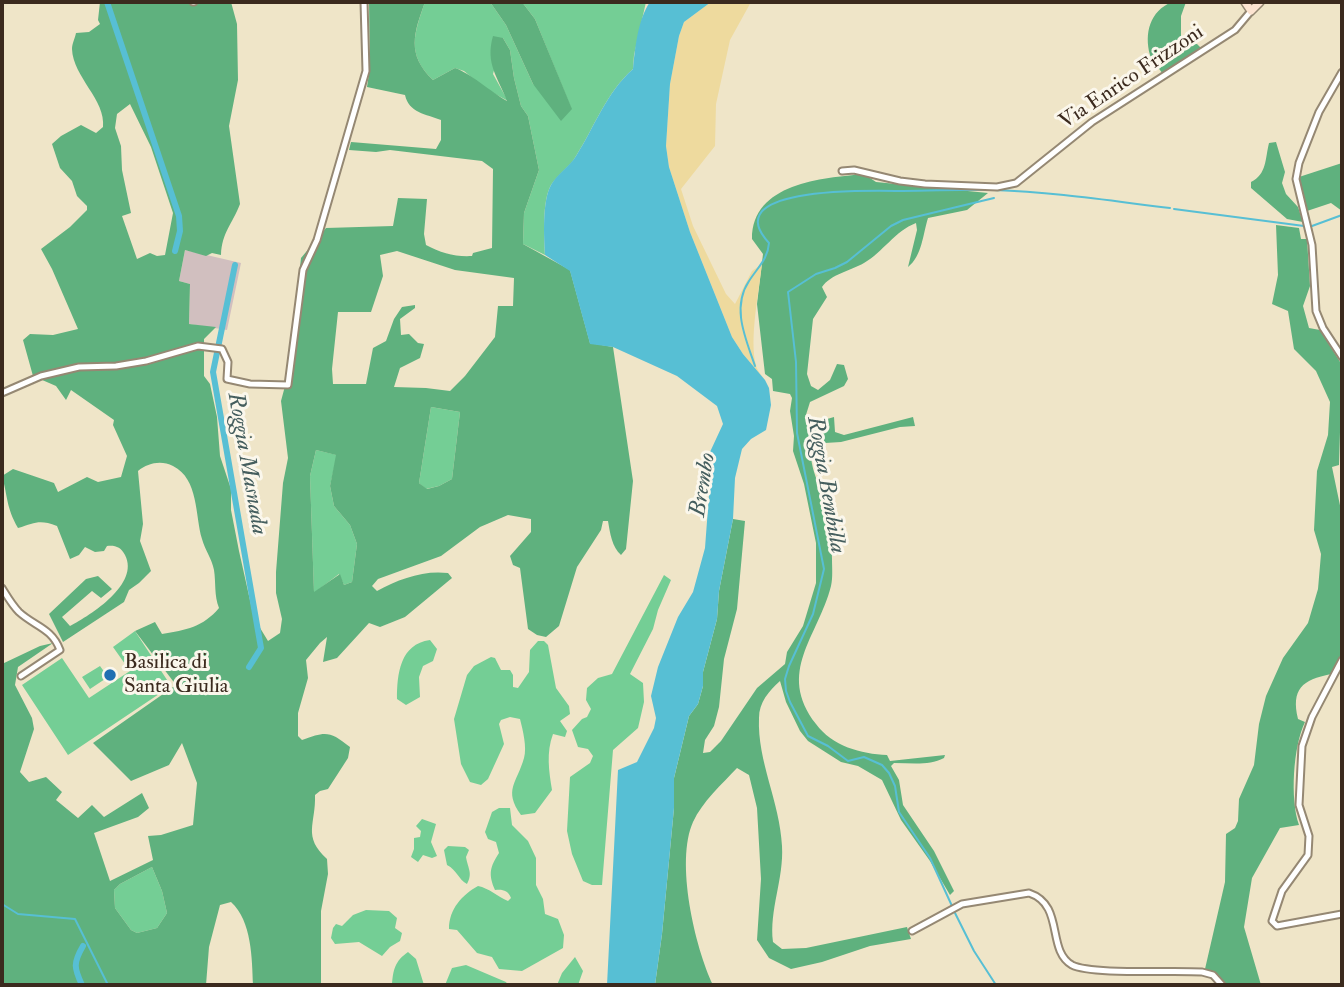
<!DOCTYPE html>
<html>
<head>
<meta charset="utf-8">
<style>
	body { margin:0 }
	#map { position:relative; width:1344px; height:987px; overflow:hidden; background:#efe5c8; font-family:"IM FELL Double Pica",serif }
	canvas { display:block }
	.frame { position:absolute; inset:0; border:4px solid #3b2a1e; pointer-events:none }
</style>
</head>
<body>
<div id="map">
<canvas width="1344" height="987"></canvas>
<div class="frame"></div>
</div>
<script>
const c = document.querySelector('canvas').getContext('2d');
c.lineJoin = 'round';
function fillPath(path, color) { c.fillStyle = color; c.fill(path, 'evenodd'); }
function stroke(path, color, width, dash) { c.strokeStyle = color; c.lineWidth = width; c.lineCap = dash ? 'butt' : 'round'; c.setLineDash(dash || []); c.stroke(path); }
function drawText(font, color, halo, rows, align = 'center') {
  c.font = font + ' "IM FELL Double Pica",serif'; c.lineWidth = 6; c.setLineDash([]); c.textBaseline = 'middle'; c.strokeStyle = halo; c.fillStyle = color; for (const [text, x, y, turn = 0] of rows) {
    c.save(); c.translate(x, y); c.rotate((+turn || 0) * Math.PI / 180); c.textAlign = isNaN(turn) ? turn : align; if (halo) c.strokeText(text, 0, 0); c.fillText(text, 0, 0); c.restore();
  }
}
fillPath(new Path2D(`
	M185,250L241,263L227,330L189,324L190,284L179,281Z`), '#d1bfbf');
fillPath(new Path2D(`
	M425,2H490L506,25L533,84L571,108L535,19L522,2H646L634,55L633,69C606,93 595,126 576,156C570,167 558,174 551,185C542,201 544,237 545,255L523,244L524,213L539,170L528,116L521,106L514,78L510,50L503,38L493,74L508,101L486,89L464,71L455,68L433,80C406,54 414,34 425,2Z
	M431,407L460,412L452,479L439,486L426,489L419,483Z
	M316,450L337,455L330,486L334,506L350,525L357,544L352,582L344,585L339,574L314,593L310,476Z
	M664,575L671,580L658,610L653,629L630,674L643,683L644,702L638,728L613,750L602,885H592L583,881L572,854L567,831L570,777L590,763L593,756L588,749L578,747L572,730L582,719L587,717L591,709L586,700L587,688L598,678L612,674Z
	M135,631L171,686L68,755L22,685L62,658L89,698L130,671L113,647Z
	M430,640L437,649L433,661L423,666L419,677L420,697L406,705L397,699C397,674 400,644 430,640Z
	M538,641H544L548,645L556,688L569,706L570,714L560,721L567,731L565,737L553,734C546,753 549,771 552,790L535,813L521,815C503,790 517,783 524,758C527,747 523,731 520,719L510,717L501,720L499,724L504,744L488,779L481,785L470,782L461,764L454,719L467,675L474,666L491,657L495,658L501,670H510L513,675V687L518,688L529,672L530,650Z
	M100,666L108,677L90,689L82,677Z
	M499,808H510L512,825L528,841L536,858V885L543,899L545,914L558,919L564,935L563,948L522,971L499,969L492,957L477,953L457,930L449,929C449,909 462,895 478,886C489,888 498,897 508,901L511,898C508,890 502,889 495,890C488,874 490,867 499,853L496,842L488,839L485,832L492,812Z
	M422,819L436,824L431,842L437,856L432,858L423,855L418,862L411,857L414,849V838L420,837L421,831L416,826Z
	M448,846L465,847L469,850L466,857C468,869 473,873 467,884C458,879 457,870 447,865L444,850Z
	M152,867L162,891L167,913L157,928L137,933L131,930L115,908L114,890L120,884Z
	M366,910L389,911L397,918L395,928L402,933L400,941L390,947L382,956L359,942L335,944L331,938L333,928L336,924L342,926L353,915Z
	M408,952L416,959L424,985H392C393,970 395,961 408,952Z
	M575,957L583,971L578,985H557L562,973Z
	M466,965L506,982L508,985H445L452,968Z`), '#74ce95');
fillPath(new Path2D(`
	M100,2H231L237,24L238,80L229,126L240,204C232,225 222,232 221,255L212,253L206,256L185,250L179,281L190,284L189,324L216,327L204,339V376L210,384L217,417L220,456L231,489V510L239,551L254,618L268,641L280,633L282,619L276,593V572L283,483L288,458L281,401L288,375L301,258L326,228L393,226L398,198L427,199L424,234L426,245C441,253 455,257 472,256L473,253L492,248L493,169L482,161L390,150L376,152L349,150L351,142L436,149L441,140V120C426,114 409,113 405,95L367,87L370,67L369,2H425C414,33 406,54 433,80L455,68C470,73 491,92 507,101C498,77 485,64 493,36L503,38L510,50L514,78L521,106L528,116L539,170L524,213L523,244L570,270L590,343L613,347L633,481L626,549L621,555C612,547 610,533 608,521H603L601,530L577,567L559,626L546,637L537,635L528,629L520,568L513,565L510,556L531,532V519L508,515L480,527L441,556L378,579L372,586L377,591C399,579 423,570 448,573L452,578L405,617L380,627L369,623L337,658L323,662L327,637L320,643L306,660L308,678L298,713V736L302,740C326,731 330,731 350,747L348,758L328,789L320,791L315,795C316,824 302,836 327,859L328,874L321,911V985H253C252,959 252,921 231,902L220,905L209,947L206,985H2V664L40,646L53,643L18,667L15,685L32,718L34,729L20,772L29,782L46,777L62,792L56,800L78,818L92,805L104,817L142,793L149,808L138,817L94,833L110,881L153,860L148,836L161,835L193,825L197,783L182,743L169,765L131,781L93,743L176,685L135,631L155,622L162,634C186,630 203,627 219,608C214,595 216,583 214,570C212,559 205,550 202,539C195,516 199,479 173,466C161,460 148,463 138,471L143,524L140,541L151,571L139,583L129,590L124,602L63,642L49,614L86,579L98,576L112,589L101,598L92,591L62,617L70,626C91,615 140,584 125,555C121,547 115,545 107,546L104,551L95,552L85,547L79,555L70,559L57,526C39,519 35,523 18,528C6,507 8,497 2,476L13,469L54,483L58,492L87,477L98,482L121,477L127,456L113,425L114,420L71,390L66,400L56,386L33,376L23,340L30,334L53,335L78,329L52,269L41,249L70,227L87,210V206L77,196L72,181L60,168L52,144L61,136L81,125L96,133L103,127C106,100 73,77 72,49C72,44 75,38 76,33L89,32L100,24L98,20ZM130,104L151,147L173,213L165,255L157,256L150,253L137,259L122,216L131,213L122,170L121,146L115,128L117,114ZM397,251L455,270L514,278L513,306H498L495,337L465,376L450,391L426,388L394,387L400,368L420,358L424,344L418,343L409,334L401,335L400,319L415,308V305L402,307L394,319L386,341L373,348L366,384H333L332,369L338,312H371L383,276L380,255ZM431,407L460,412L452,479L439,486L427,489L419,483ZM316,450L336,455L330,486L334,506L350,525L357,544L352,582L344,585L340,574L314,592L310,476ZM152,867L162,891L167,913L157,928L137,933L131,930L115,908L114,890L120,884Z
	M490,2H522L535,19L572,109L561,121L533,84L506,25Z
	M1172,2H1186L1181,16V36L1189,44H1197L1203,50L1163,74C1159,68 1151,61 1150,55C1144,33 1150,11 1172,2Z
	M1276,142L1285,172L1282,183L1286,194L1298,207L1303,222L1287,219L1251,188V182C1267,174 1265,159 1269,143Z
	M1342,163V211L1331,203L1307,211L1299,177Z
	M864,174L876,182L988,193L967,210L928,218C923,234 922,256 908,267L917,230L916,223C895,231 883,252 864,263C850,271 831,274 822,287L827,297L813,319L807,374L811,386L818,390L830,380L837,364L844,365L848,379L844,386L810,402L805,418L810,424L834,417L835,432L844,435L913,417L915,426L900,427L841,442L825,443L815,446L811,450C810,468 818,480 822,496C824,507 824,518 827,528C830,540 832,547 832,559C832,567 833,578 831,586C818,637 776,672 816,724C832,746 861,754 887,755L890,761L945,755L944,758C929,766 911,763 894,763L891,766L899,780L903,805L934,851L954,891L950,895L930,861L901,820L882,780L858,766L841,762L808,741L800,731L786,702L780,681C769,691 759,702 759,718C757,761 780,802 782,846C784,879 769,910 773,942L782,949L806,948L907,927L911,939L870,946L822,962L791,969L769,958L757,940L761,879L757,808L749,775L737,768C722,784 702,802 693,822C675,862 695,947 713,985H655L662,934L674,808V778L689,716L698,704L703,686V672L717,619L719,591L733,519L745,521L737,609L724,659L719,707L714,726L705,740L703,753L710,752L721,741L757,688L785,664L787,652L803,626L816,583V543L804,484L793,451L794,436L790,411L792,398L790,394L773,391L772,379L765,374L757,304L763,254L752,239C752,183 822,178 864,174Z
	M1276,225L1299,228L1301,239H1307L1310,286L1303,306L1309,328L1320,330L1342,365V431L1340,432L1339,465L1332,467L1342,515V654L1331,674C1302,680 1291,689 1298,719L1305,722C1293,747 1290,799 1299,825L1280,828L1252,878L1244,927L1261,985H1225L1214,973L1205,969L1225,882L1226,834L1235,828L1238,821L1239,799L1254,765L1259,724L1266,696L1283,658L1308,623L1318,589L1321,554L1314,530L1317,471L1328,435L1330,402L1316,371L1294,349L1288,311L1272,304L1278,275Z`), '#5fb17e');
fillPath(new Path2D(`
	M711,2H751L730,40L716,104L715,146L681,189L693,226L726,294L735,304L752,271L762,264C759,291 749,340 756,365C757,371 762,375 765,380L743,354L732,337L690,232L669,167L666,146L670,84L679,36L684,22Z`), '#eeda9e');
fillPath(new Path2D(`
	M650,2H711L684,22L679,36L670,84L666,146L669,167L690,232L732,337L743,354L765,380L769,388L771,405L766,430L751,439L742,449L735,478L733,519L719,591L717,619L703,672V686L698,704L689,716L674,778V808L662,934L655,985H607L618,770L637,762L654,728L656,718L651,696L658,667L678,617L693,592L705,548L711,468L710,452L723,424L717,406L677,376L613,347L590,344L570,271L545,255C544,237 542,201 551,185C557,174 570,166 576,156C595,126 606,93 633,69C635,48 638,19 650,2Z`), '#57bfd4');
stroke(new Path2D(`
	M1174,209L1304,226
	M1312,226L1342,215
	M755,366C746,339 731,308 749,281C758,267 768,259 769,243C714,184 879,191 903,191C934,191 964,189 994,190C1053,192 1112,201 1170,208
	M2,904L18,914L75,919L108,985
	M952,906L930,858L899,812L895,786L889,773L882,765L864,757L848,761L828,746L808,736L790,702L786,691L785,679L789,666L813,614L824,569L797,433L796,362L788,292L816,274L835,268L847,262L891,226L903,220L994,198
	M954,911L974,951L996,985`), '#57bfd4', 2);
stroke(new Path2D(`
	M107,2L179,216L180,231L175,251
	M235,265L213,372L261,648L249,667
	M82,985C74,968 73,963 83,946`), '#57bfd4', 6);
const street = new Path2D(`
	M193,2H194
	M1342,72L1319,112L1299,163L1296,179L1312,245L1316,311L1323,328L1342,357
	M842,171L854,170L900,181L925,184L997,187L1016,183L1092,122L1235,30L1251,11
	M2,393L41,376L79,367L116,366L146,361L198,346L222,349L228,362L227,379L250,384L288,385L303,270L317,240L366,71L364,2
	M2,588C7,596 12,605 19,612C34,626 52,628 60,650L21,676
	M1342,660L1312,717L1302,746L1299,805L1309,836L1308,855L1282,891L1272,921L1277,926L1342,914
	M912,931L962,904L1029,893C1065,905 1046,950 1072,965C1091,975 1176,970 1202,972L1213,975L1222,985`);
const secondary = new Path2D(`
	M1245,2L1251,11L1260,2`);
stroke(street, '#958873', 9);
stroke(secondary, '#958873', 10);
stroke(street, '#fff', 5);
stroke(secondary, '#fde4d1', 7);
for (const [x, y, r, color] of [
	[110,675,7,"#1f6fb2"]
]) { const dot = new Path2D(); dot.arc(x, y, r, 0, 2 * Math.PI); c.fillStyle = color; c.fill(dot); stroke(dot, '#fbf7ec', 2.5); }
drawText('21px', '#3b2a1e', '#fbf7ec', [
	["Via Enrico Frizzoni",1132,78,-34]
]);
drawText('21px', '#3b2a1e', '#fbf7ec', [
	["Basilica di",124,663],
	["Santa Giulia",124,687]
], 'left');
drawText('italic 23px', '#455e5e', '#fbf7ec', [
	["Roggia Masnada",246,464,80],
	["Brembo",704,485,-81],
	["Roggia Bembilla",825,485,80]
]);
</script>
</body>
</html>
